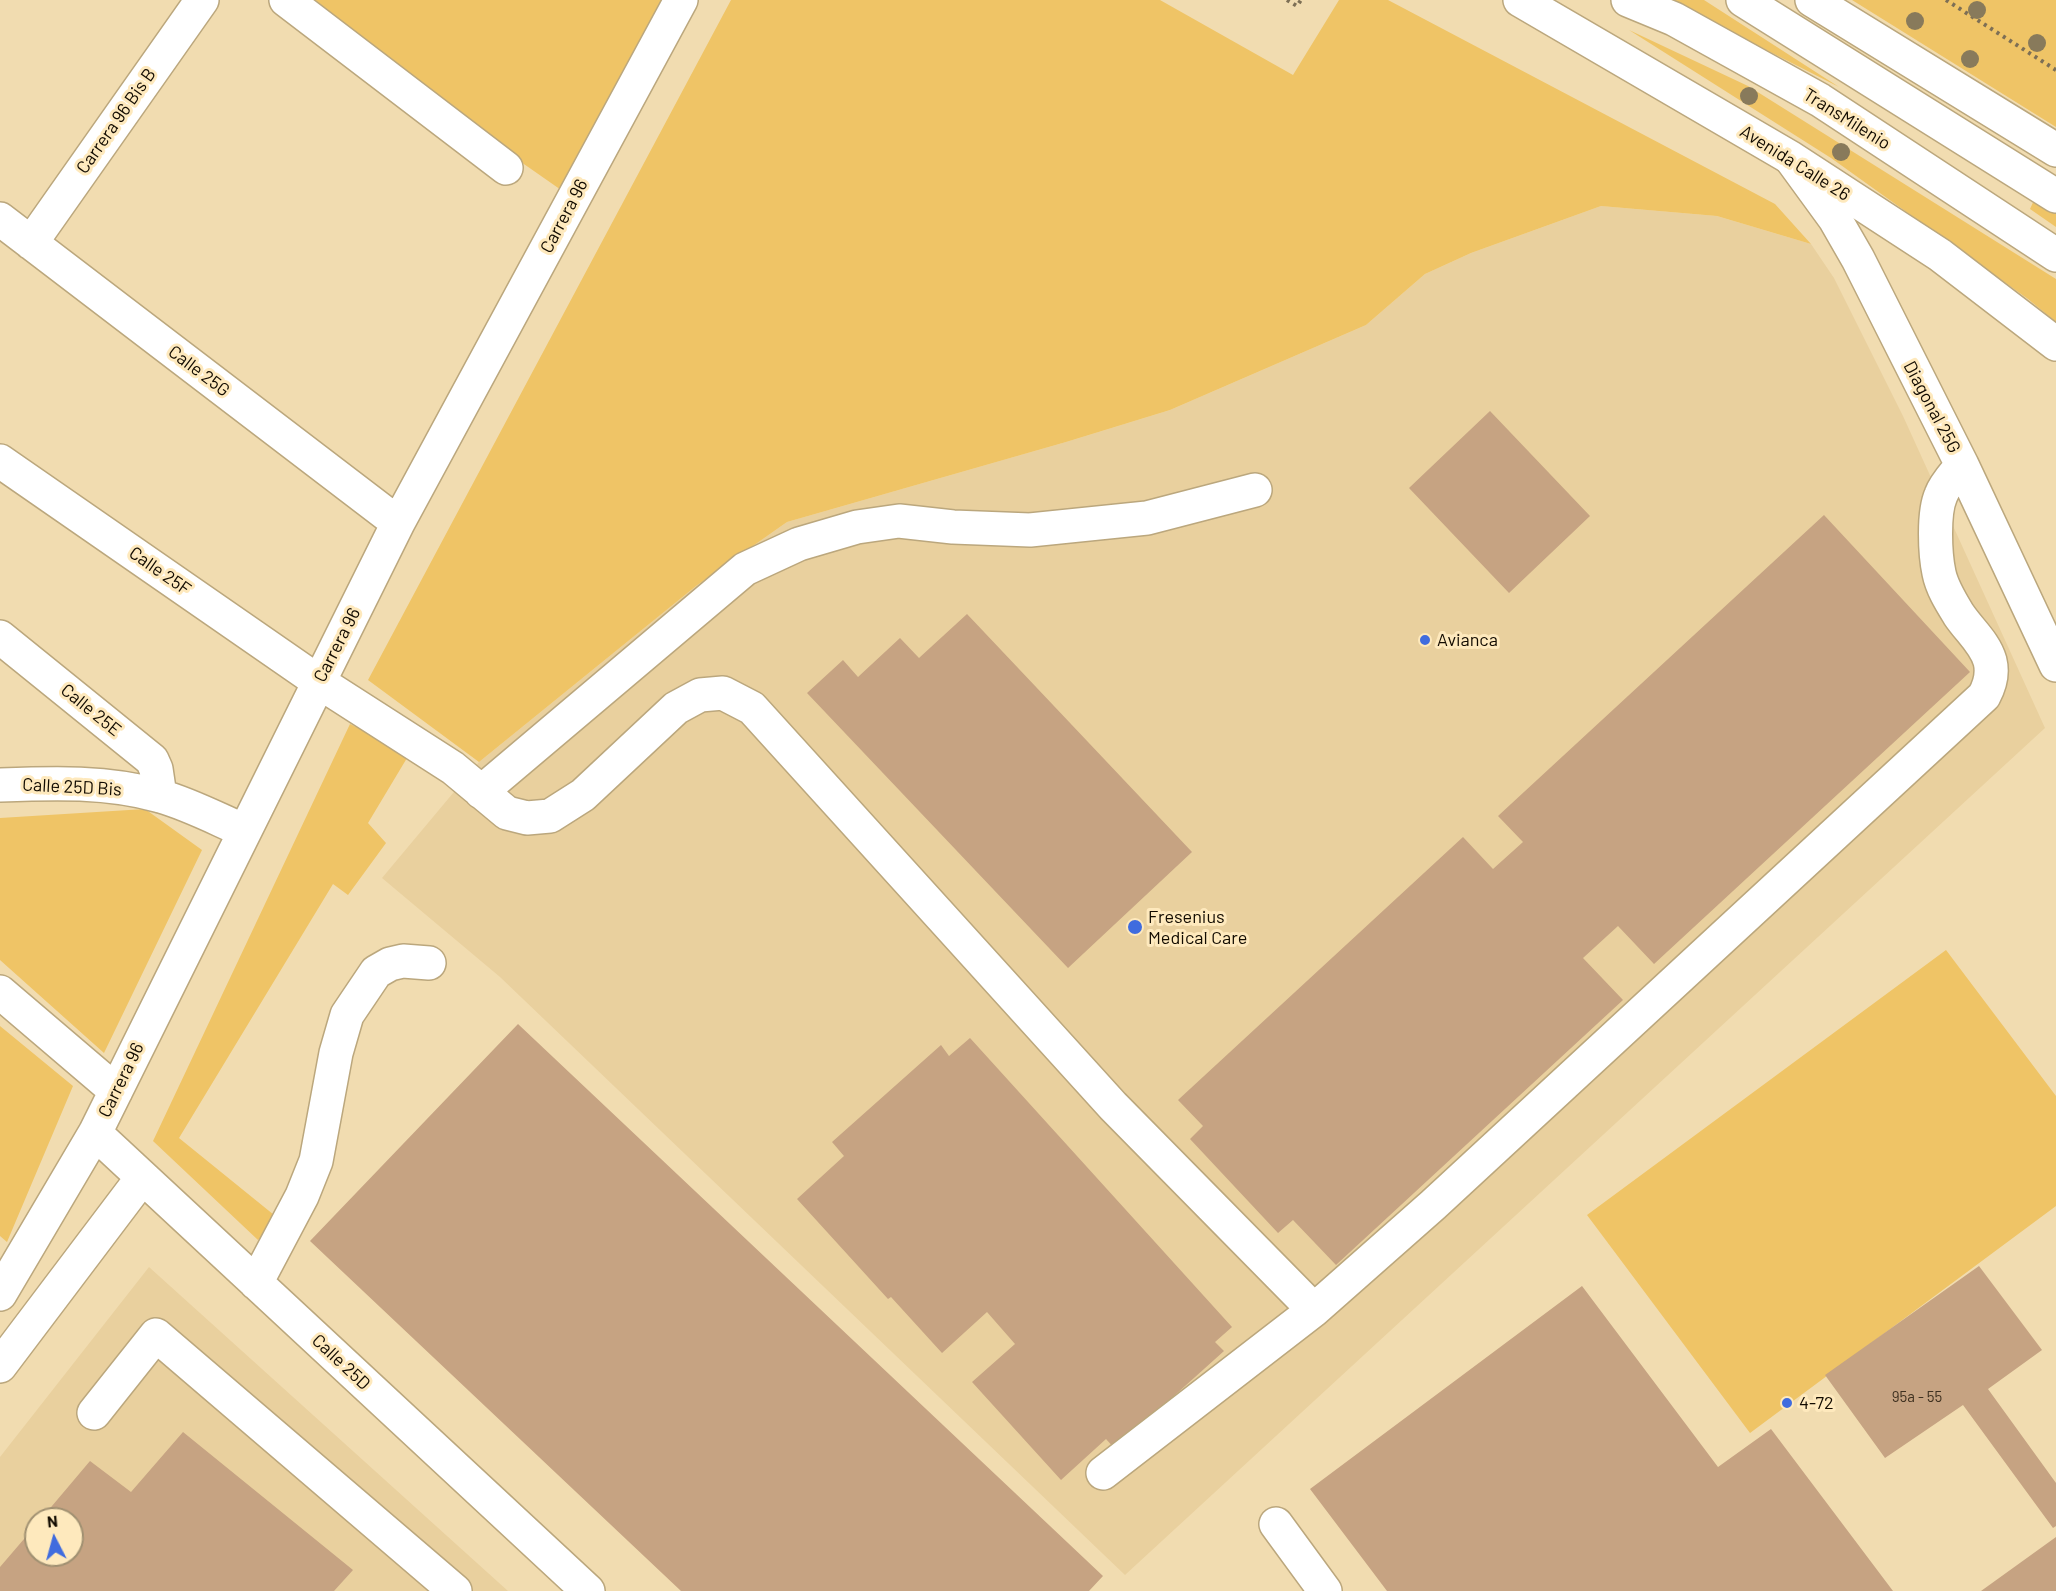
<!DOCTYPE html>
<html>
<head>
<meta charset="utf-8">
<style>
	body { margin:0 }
	#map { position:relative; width:2056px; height:1591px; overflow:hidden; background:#f1dcb0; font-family:Barlow,sans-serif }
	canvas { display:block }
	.north { position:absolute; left:24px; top:1507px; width:60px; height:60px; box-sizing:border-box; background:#fee9bd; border:2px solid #a09071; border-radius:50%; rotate:354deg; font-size:16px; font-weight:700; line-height:24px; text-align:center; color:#120b00 }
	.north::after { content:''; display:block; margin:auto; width:21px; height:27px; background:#406cde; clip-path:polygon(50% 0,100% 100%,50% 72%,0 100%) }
</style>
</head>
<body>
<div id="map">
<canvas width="2056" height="1591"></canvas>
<div class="north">N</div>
</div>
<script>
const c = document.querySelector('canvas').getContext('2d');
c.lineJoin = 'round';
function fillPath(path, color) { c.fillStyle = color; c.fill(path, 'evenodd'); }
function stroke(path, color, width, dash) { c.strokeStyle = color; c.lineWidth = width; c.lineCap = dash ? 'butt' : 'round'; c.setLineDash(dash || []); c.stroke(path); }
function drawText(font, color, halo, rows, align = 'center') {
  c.font = font + ' Barlow,sans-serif'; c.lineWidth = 6; c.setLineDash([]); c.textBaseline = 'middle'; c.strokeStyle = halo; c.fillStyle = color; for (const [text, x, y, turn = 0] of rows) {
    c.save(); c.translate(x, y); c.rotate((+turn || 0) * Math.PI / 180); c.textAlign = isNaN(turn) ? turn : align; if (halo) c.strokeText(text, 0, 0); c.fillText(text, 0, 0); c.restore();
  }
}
fillPath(new Path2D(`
	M1601,206L1717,216L1811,244L1834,278L1903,416L2045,728L1125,1575L500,977L382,878L479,762L696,586L787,522L1066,442L1170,410L1366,325L1425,274L1471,253Z
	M149,1267L508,1591H0V1457ZM36,1519H72V1555H36Z`), '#e9d09e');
fillPath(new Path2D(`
	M289,0H681L574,199Z
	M731,0H1160L1293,75L1339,0H1388L1775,204L1811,244L1717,216L1601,206L1471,253L1425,274L1366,325L1170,410L1066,442L787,522L696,586L479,762L368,680Z
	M1668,0H1704L1839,87Z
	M1852,0H2056V127Z
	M1629,30L1748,86L2056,279V322L2028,299L1831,158Z
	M2035,198L2056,211V227L2030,209Z
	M350,724L410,753L368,823L386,843L348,895L333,884L179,1138L279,1219L258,1240L153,1141Z
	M145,809L202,850L104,1053L0,960V818Z
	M1946,950L2056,1096V1206L1750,1433L1587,1215Z
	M0,1026L73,1086L7,1242L0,1236Z`), '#efc466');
fillPath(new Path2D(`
	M1490,411L1590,516L1509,593L1409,488Z
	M1824,515L1970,672L1654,964L1618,926L1583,958L1623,1000L1336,1265L1293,1220L1278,1233L1190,1139L1203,1126L1178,1100L1463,837L1493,869L1523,842L1498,816Z
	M967,614L1192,852L1068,968L807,693L843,660L858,677L900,638L919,658Z
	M518,1024L1103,1576L1089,1591H681L310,1241Z
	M970,1038L1232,1327L1215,1342L1224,1351L1115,1449L1106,1439L1061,1480L972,1382L1015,1344L987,1312L942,1353L891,1297L888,1299L797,1199L844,1156L832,1142L941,1045L949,1056Z
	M1979,1266L2042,1350L1988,1389L2056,1483V1526L2053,1528L1963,1405L1885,1458L1825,1375Z
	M1582,1286L1718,1467L1771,1429L1893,1591H1387L1310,1489Z
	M183,1432L353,1570L334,1591H0V1567L36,1525V1555H72V1519H41L90,1461L131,1492Z
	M2056,1537V1591H1981Z`), '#c6a382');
const minor = new Path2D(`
	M286,0L506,168
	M1628,0L1674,19L1820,100L2056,255
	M1812,0L2056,150
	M1792,160L1835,219L1858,259L1962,465L2056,665
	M0,219L398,523
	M31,243L202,0
	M0,461L319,682L453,768L507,813L527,818L550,816L583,795L676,708L700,695L723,693L752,708L1113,1106L1314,1310
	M0,637L152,760L156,769L160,796
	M0,785C53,783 108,781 160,796C189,804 217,819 245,831
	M481,792L745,569L799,544L857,527L899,521L953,527L1030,530L1147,518L1255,490
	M0,992L116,1091
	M95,1133L588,1591
	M256,1283L302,1196L316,1161L336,1053L347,1015L376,972L390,964L403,961L429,963
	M0,1294L95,1133L398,523L681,0
	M0,1366L142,1178
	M94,1413L156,1335L455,1591
	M1103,1473L1314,1310L1433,1205L1984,696C1990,685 1993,673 1990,661C1985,643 1969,630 1959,615C1951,602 1942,588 1939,573C1935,554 1933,513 1941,495C1945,484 1955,474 1962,465
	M1276,1524L1325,1591`);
const major = new Path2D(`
	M1520,0L1791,158L1940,255L2056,344
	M1743,0L2056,196`);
stroke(minor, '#bba77d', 36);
stroke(major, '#bba77d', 36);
stroke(new Path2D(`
	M1287,0L1297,6L1301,0
	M1946,0L2056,70`), '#7d6f55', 4, [3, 4.5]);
stroke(minor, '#fff', 33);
stroke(major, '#fff', 33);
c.fillStyle = '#887a5b';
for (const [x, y] of [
	[1977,10],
	[1915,21],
	[2037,43],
	[1970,59],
	[1749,96],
	[1841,152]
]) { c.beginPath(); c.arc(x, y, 9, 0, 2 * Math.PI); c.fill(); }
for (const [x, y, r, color] of [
	[1425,640,6,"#406cde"],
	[1135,927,8,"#406cde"],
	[1787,1403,6,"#406cde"]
]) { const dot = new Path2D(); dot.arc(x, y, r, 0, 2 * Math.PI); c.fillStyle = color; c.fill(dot); stroke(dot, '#fee9bd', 2); }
drawText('15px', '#3f3120', null, [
	["95a - 55",1917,1397]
]);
drawText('18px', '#120b00', '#fee9bd', [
	["TransMilenio",1847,119,32],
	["Carrera 96 Bis B",116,121,-55],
	["Avenida Calle 26",1795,163,32],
	["Carrera 96",564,216,-62],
	["Calle 25G",199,371,37],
	["Diagonal 25G",1932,407,62],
	["Calle 25F",160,571,35],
	["Carrera 96",337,645,-63],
	["Calle 25E",91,710,39],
	["Calle 25D Bis",72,787,3],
	["Carrera 96",121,1080,-64],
	["Calle 25D",341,1362,43]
]);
drawText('18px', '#120b00', '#fee9bd', [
	["Avianca",1437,640],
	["Fresenius",1148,917],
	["Medical Care",1148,938],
	["4-72",1799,1403]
], 'left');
</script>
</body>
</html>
